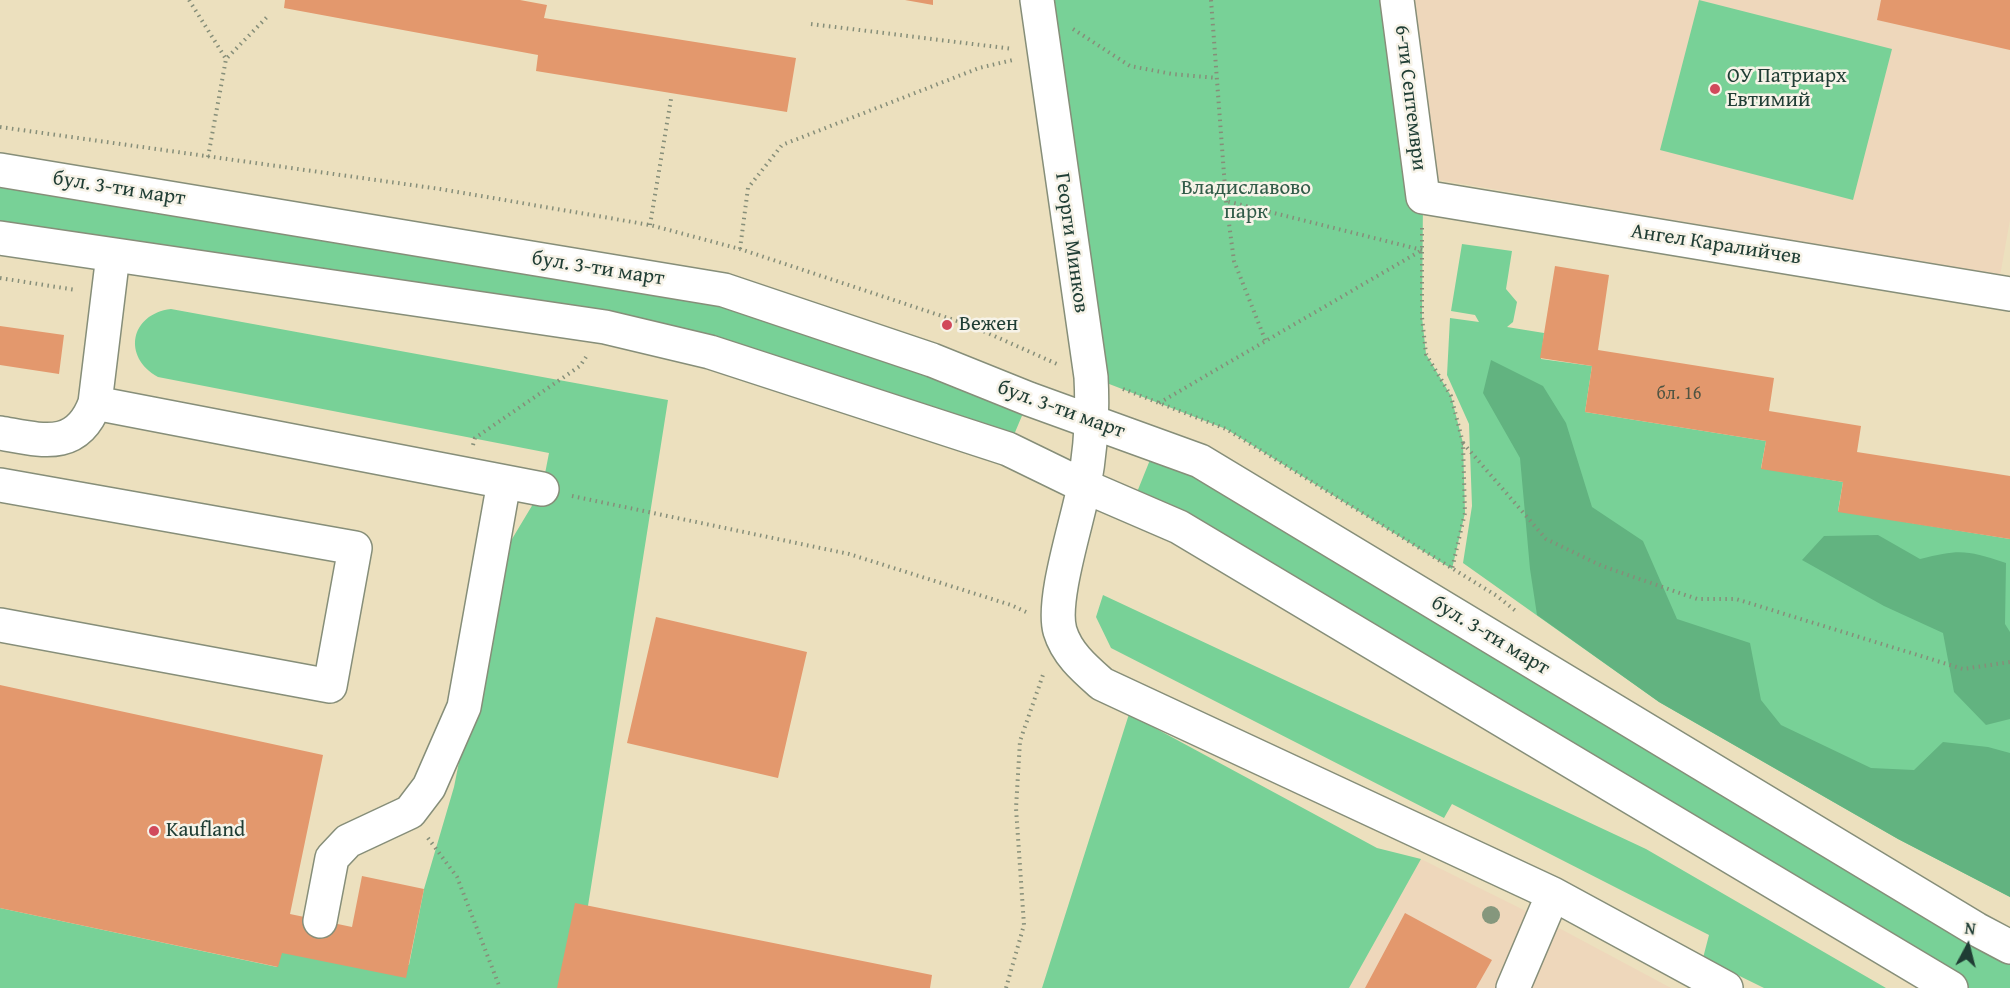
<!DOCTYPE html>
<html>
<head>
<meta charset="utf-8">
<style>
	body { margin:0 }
	#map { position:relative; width:2010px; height:988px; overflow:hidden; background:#ece0be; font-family:"Gentium Book Plus",serif }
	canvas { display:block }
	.north { position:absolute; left:1938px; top:916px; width:60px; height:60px; -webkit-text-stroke:4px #f7f3e8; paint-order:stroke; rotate:7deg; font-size:16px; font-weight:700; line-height:24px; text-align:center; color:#1f3d34 }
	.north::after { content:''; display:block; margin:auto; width:21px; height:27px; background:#1f3d34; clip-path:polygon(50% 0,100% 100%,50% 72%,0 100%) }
</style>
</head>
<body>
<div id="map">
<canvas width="2010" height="988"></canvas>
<div class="north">N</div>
</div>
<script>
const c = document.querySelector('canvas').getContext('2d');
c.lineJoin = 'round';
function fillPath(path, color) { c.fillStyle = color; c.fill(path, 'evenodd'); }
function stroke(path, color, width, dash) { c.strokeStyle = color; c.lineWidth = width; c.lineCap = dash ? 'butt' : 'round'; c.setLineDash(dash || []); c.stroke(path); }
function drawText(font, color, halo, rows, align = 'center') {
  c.font = font + ' "Gentium Book Plus",serif'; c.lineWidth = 5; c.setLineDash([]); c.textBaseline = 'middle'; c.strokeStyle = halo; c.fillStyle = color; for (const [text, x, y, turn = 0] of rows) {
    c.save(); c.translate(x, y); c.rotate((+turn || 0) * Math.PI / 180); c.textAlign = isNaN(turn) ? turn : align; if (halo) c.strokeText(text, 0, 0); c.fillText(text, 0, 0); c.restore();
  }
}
fillPath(new Path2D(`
	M1412,0H2010V220L2000,276L1428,178Z
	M1421,859L1544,920L1671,988H1349Z`), '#eed7bb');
fillPath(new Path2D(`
	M1042,0H1397L1423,197L1422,317L1426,354L1451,396L1463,443L1465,513L1452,569L1226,429L1091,377Z
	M1699,0L1892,49L1853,200L1660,150Z
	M0,170L724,290L1029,399L1008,449L710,352L0,238Z
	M1462,244L1512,251L1506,289L1517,302L1513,322L1507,327L1544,333L1541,359L1592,366L1585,412L1766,441L1761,468L1843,482L1838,511L2010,539V897L1898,839L1659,702L1463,563L1472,506L1469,424L1447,375L1450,318L1479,322L1475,315L1451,311Z
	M171,309L668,400L575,988H0V908L277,967L285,936L409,965L424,889L454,787L492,596L506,549L542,489L549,453L158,377C122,357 130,314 171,309Z
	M1156,445L2010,947V988H1951L1131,507Z
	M1103,595L1646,849L1886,988H1764L1703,958L1709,935L1452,804L1444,818L1111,648L1096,617Z
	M1129,714L1377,848L1421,859L1349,988H1042Z`), '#78d197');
fillPath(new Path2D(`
	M1491,360L1543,386L1566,423L1592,507L1643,541L1677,619L1750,643L1761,700L1781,725L1871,768L1914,770L1943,742L1988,747L2010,753V897L1898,839L1659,702L1537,615L1530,569L1520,458L1483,393Z
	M1878,535L1920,559C1960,549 1967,550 2006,563L2005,624L2010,632V719L1986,725L1954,692L1943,633L1884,606L1802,560L1824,536Z`), '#62b380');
fillPath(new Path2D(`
	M285,0H520L547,5L544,18L796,58L787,112L536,71L538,55L284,8Z
	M905,0H933V5Z
	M1881,0H2010V50L1877,20Z
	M1555,266L1609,275L1598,350L1774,378L1769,411L1861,426L1857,452L2010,476V539L1838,512L1843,482L1761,469L1766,441L1585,412L1592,366L1540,358Z
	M0,326L64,335L59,374L0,365Z
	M656,617L807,652L778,778L627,743Z
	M0,685L323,755L290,914L352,927L362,876L424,889L406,978L282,953L278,967L0,908Z
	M575,903L932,975L930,988H557Z
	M1405,913L1492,960L1476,988H1365Z`), '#e3986d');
const minor = new Path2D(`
	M1037,0L1091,377C1093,414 1091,449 1084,486C1078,520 1051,600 1060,631C1067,654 1085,669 1102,684L1553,894L1726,988
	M1397,0L1423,197L2010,294
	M0,170L724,290L932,360L1029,399L1200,461L1976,929L2010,947
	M0,238L605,327L710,352L1008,449L1084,486L1179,527L1951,988
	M95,403L542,489
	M0,433C41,440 77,452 95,403L113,255
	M0,485L355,548L330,686L0,625
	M320,921L332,858L348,841L410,812L429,787L464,707L504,482
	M1513,988L1553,894`);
stroke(minor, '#868e79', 36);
stroke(new Path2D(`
	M189,0L226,59L269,15
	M1211,0L1226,201L1422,250
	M811,24L1013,49
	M1073,29L1130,66L1172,74L1217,78
	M0,127L440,189L650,225L740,249L972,326L1057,364
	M208,157L226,59
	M1226,201L1234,261L1266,342
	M650,225L671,99
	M1422,228V317L1426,354L1451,396L1463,443L1465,513L1452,569
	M740,249L748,188L782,145L979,68L1013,60
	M0,278L76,290
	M1123,389L1226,429L1497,596L1517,612
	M1159,403L1422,250
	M1463,443L1546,539L1602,566L1697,599H1736L1963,669L2010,662
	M473,445L475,438L580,366L586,357
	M572,496L849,554L1011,605L1026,612
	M428,838L457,877L500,988
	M1006,988L1024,925L1016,808L1020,741L1044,672`), '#868e79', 4, [1.5, 4.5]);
stroke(minor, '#fff', 33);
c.fillStyle = '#85977d';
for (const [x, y] of [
	[1491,915]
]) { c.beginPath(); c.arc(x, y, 9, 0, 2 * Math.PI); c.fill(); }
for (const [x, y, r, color] of [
	[1715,89,6,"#d1495b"],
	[947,325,6,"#d1495b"],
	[154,831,6,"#d1495b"]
]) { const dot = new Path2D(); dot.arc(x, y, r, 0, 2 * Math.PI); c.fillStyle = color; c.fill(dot); stroke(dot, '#f7f3e8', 2); }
drawText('18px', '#505442', null, [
	["бл. 16",1679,394]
]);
drawText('21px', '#1f3d34', '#f7f3e8', [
	["ОУ Патриарх",1727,77],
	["Евтимий",1727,101],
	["Вежен",959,325],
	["Kaufland",166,831]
], 'left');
drawText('21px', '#1f3d34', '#f7f3e8', [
	["6-ти Септември",1410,98,83],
	["бул. 3-ти март",119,189,9],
	["Георги Минков",1071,243,82],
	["Ангел Каралийчев",1716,245,9],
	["бул. 3-ти март",598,269,9],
	["бул. 3-ти март",1061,410,20],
	["бул. 3-ти март",1490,636,31]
]);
drawText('21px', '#315b48', '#f7f3e8', [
	["Владиславово",1246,189],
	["парк",1246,213]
]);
</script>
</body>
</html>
